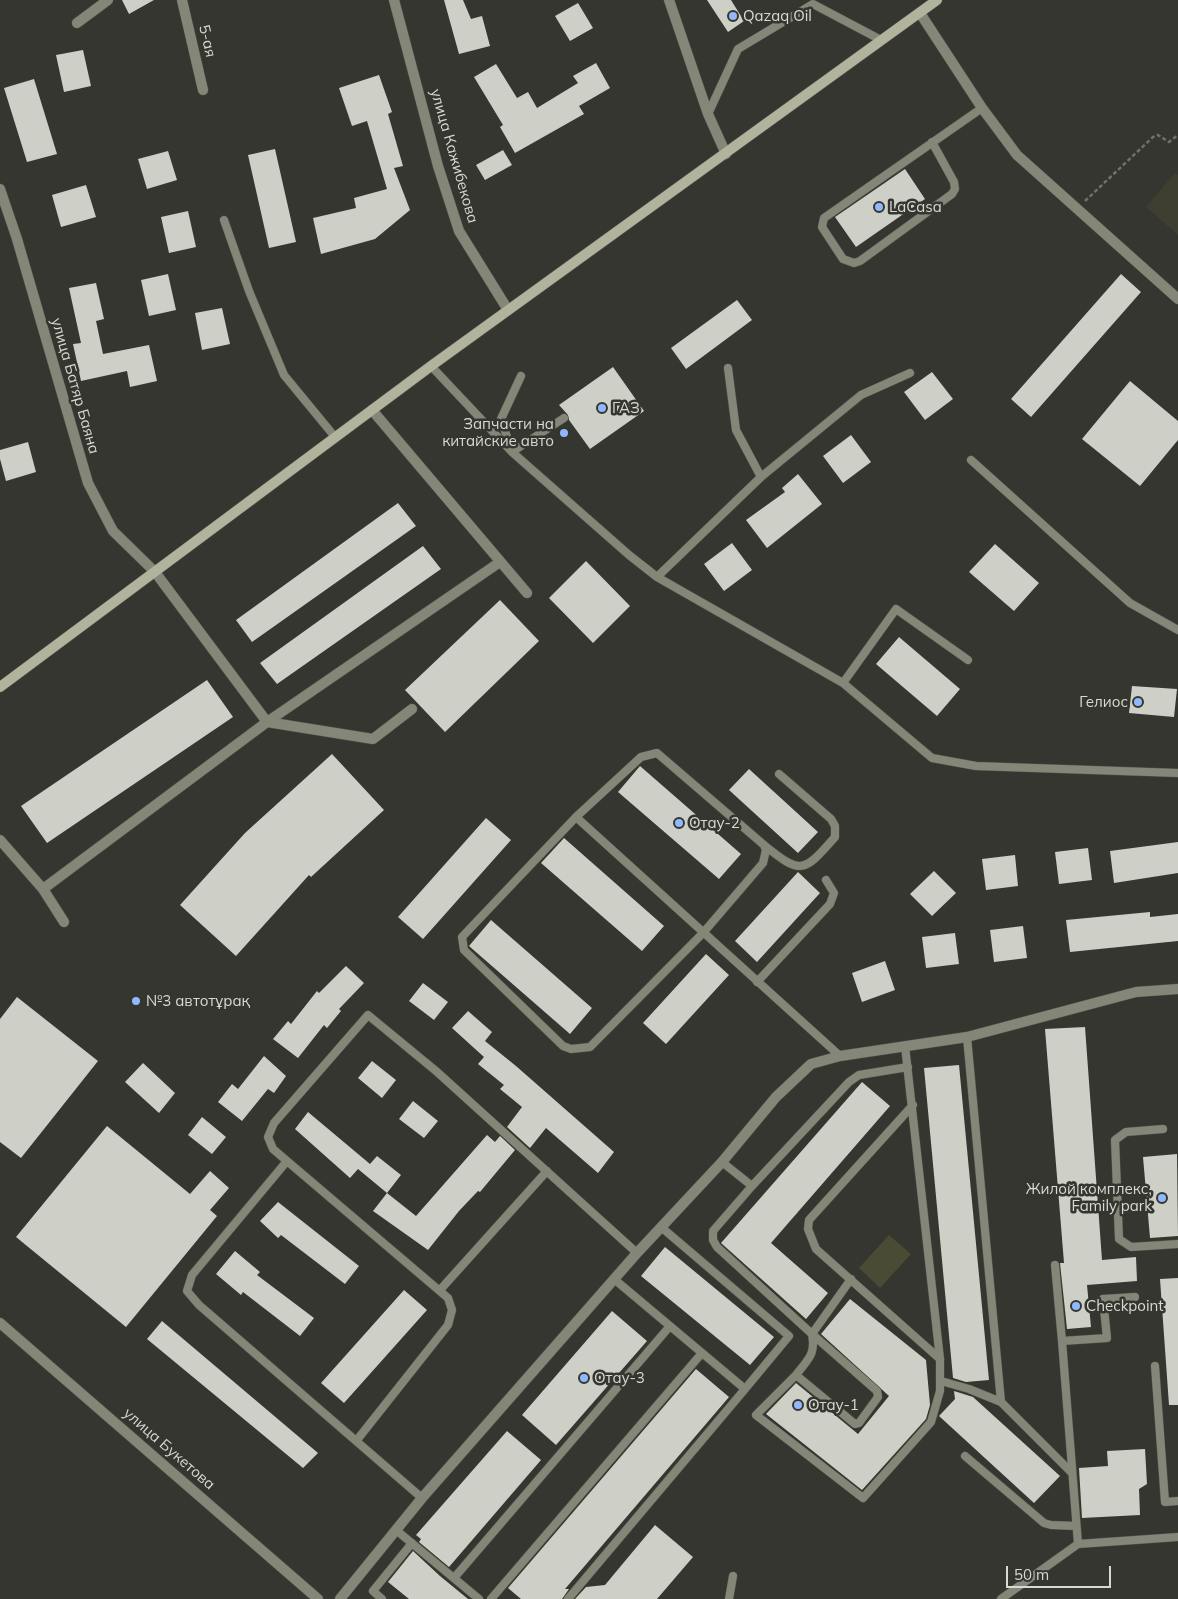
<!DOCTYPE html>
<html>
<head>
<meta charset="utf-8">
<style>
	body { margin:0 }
	#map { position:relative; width:1178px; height:1599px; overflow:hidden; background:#35362f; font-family:Mulish,sans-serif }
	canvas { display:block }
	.scale { position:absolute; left:1006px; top:1566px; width:105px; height:22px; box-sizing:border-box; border:2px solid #d8d9d4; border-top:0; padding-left:6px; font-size:15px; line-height:18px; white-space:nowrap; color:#d8d9d4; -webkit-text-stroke:4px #35362f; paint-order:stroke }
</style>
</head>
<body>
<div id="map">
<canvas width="1178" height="1599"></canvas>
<div class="scale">50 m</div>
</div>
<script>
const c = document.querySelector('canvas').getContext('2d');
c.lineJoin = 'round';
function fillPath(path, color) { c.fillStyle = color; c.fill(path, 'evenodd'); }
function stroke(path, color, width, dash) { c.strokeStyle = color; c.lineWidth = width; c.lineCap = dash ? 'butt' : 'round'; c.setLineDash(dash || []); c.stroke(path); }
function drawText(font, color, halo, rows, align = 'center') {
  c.font = font + ' Mulish,sans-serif'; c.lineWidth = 5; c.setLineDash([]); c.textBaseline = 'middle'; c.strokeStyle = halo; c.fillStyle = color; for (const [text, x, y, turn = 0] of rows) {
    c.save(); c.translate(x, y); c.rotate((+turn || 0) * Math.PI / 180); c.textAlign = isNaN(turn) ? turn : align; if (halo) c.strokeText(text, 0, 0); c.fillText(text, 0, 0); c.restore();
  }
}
fillPath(new Path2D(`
	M1175,173L1178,175V235L1146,207Z`), '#3e3f31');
fillPath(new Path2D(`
	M889,1235L911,1254L880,1288L859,1268Z`), '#494b35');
fillPath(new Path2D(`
	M122,0H154L129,14Z
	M444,0H463L471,19L482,16L490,46L459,54Z
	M707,0H731L744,21L728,32Z
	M578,3L593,28L570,41L555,16Z
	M83,50L91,86L64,92L56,55Z
	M596,63L610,88L579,106L584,114L515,153L500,127L503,125L474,77L496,64L517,98L528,92L537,108L578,83L573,76Z
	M379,75L392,112L388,114L403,166L394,168L410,210L375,239L321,254L313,218L356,208L354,198L387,189L367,121L352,126L339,88Z
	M34,79L57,154L27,162L4,88Z
	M275,149L296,242L269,248L248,155Z
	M503,150L512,165L485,180L476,165Z
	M168,151L177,180L147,189L138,159Z
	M905,169L925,199L856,247L835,217Z
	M86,185L96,217L61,227L52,195Z
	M188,211L196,247L169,253L161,217Z
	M168,274L176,310L149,316L141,280Z
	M1121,274L1141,292L1031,417L1011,399Z
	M96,283L104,319L96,321L103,354L149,345L157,381L130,387L127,371L81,381L73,344L81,343L69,288Z
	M737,300L752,320L686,369L671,348Z
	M222,308L230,344L202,350L195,313Z
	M613,367L644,411L590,449L569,420L568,415L559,405Z
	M932,372L953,399L925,420L904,392Z
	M1130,381L1178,421V440L1140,486L1082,439Z
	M851,435L871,462L843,483L823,456Z
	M28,442L36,472L6,481L0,459V450Z
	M798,474L822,504L767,548L746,520L785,492L782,488Z
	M398,503L416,526L252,642L236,620Z
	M732,543L752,570L724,591L704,564Z
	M995,544L1039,583L1014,611L969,572Z
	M423,546L441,569L277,684L260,663Z
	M586,561L630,606L593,643L549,598Z
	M500,600L539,641L445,732L405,690Z
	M899,637L960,689L937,716L876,664Z
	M207,680L233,717L47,843L21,806Z
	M1132,686L1177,689L1174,717L1129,713Z
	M332,754L384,810L311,877L309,875L236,956L180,905L245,833Z
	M640,766L741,854L719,879L618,792Z
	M749,769L818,832L798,853L729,790Z
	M486,818L511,840L423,939L398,917Z
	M564,838L664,926L642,951L541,863Z
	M1178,842V873L1114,883L1110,851Z
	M1088,848L1092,880L1059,884L1055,852Z
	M1015,855L1018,886L986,890L982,859Z
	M934,871L956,893L932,916L910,894Z
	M798,872L820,893L757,962L735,941Z
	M1150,912V917L1178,914V941L1070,952L1066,920Z
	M491,920L592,1008L570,1034L469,946Z
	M1023,926L1027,958L994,962L990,930Z
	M955,933L959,964L926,968L922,937Z
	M706,954L729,975L666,1044L643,1023Z
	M885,961L895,990L862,1002L852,973Z
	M346,966L364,983L339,1009L341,1011L327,1028L324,1025L298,1058L273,1039L288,1021L291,1024L317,991L319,993Z
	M423,983L448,1002L434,1020L409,1001Z
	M17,997L98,1061L21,1158L0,1142V1019Z
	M468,1011L492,1032L485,1041L516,1066L614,1152L598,1173L546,1128L530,1148L507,1127L522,1107L500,1089L504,1085L478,1064L484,1057L452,1028Z
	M1085,1027L1102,1260L1136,1257L1137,1281L1087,1285L1091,1327L1067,1329L1060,1263H1064L1045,1029Z
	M264,1056L286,1076L274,1093L268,1089L242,1121L218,1102L232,1084L238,1089Z
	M372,1061L396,1080L382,1098L358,1078Z
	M143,1063L175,1093L159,1113L125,1082Z
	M959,1065L989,1380L966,1382L953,1378L924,1068Z
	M862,1082L890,1106L771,1243L828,1293L806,1319L721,1243Z
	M413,1101L438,1121L424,1138L399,1119Z
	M308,1112L370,1164L377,1156L401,1175L387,1193L358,1169L350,1178L295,1129Z
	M202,1117L226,1137L212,1154L188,1135Z
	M107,1126L190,1194L210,1171L229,1188L210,1210L217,1216L126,1327L16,1237Z
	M487,1135L495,1142L500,1136L515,1150L480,1192L478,1191L459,1211L428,1250L373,1211L387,1193L416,1216Z
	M1177,1154L1178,1236L1150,1238L1143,1157Z
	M278,1202L359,1266L345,1284L281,1235L278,1238L260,1221Z
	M665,1247L774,1337L750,1365L641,1276Z
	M235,1251L260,1272L257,1275L314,1318L300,1336L243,1292L241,1295L216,1274Z
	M1178,1278V1405H1169L1160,1279Z
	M404,1290L427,1310L344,1403L321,1383Z
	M850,1299L926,1360L930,1405L926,1419L862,1490L766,1414L796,1383L858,1434L889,1396L821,1334Z
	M612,1311L647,1341L556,1445L522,1415Z
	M162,1321L318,1453L303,1468L147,1339Z
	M696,1369L729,1397L565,1589H569L562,1599H521L508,1588Z
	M954,1391L973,1397L1060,1476L1034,1503L939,1416L955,1399Z
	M507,1431L541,1460L449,1567L419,1542L421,1539L416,1535Z
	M1145,1449L1147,1484L1139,1489L1140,1515L1082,1518L1079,1468L1108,1466L1107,1451Z
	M655,1525L693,1557L657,1599H575L586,1587L605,1585Z
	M413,1551L440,1576L468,1599H409L388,1582Z`), '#cecfc6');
const lane = new Path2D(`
	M708,114L738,49L813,4L881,40
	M932,142L954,182L955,189L952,194L860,261L854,263L843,259L822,227L824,218L982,108
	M224,220L249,291L284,375L335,437
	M431,366L512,452L629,555L657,577L843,683L932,758L976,766L1178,773
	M728,368L736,430L761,477
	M521,376L501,419L512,452L564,418
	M971,460L1130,603L1178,630
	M657,577L761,477L861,395L910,373
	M843,683L896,609L968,660
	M576,817L641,757L657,753L764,845L766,850L763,863L703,933L590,1047L571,1049L563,1046L464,950L462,937L576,817L840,1056
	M764,845C802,876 804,872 835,837V826L831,819L779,774
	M757,982L830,904L834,893L826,880
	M967,1037L1001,1402
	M913,1105L809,1220L808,1229L816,1249L940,1359
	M1163,1129L1126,1132L1115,1140L1119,1239L1131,1247L1178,1244
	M287,1161L192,1275L187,1291L199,1305L422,1498
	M722,1162L752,1186L713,1231V1240L717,1247L812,1334C816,1355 808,1359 796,1375
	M752,1186L849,1082L859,1075L908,1067
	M661,1227L789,1336L745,1389
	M1055,1265L1062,1341
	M851,1279L812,1334L877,1391L878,1397L859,1423L855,1424L796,1375L756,1415L863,1498L931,1422L940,1391V1359L905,1046
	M440,1290L547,1171
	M1155,1366L1165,1502L1178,1501
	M941,1381L969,1389L1001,1402L1071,1472
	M357,1440L448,1325L452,1310L448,1298L287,1161L273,1149L268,1137L274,1123L368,1015L436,1071L637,1253
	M965,1456L1044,1523L1051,1525L1076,1526
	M396,1530L479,1599
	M1078,1544L1062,1341L1107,1338L1103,1299L1135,1297
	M454,1578L670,1326
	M382,1599L373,1591L412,1543
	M491,1599L702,1353
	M568,1599L745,1389L614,1279
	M729,1599L733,1576
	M1001,1599L1078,1544L1178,1537`);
const street = new Path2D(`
	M182,0L203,90
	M394,0L438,166L459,231L508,310
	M669,0L708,114L726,154
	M920,13L982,108L1017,155L1178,299
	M77,23L108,0
	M0,189L17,239L88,483L113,531L155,572L267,722L373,739L412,709
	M372,410L527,593
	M0,840L43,889L64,922
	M43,889L267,722L500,562
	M0,1323L318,1599
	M340,1599L422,1498L637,1253L722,1162L776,1097L811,1064L840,1056L967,1037L1136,992L1178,989`);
const secondary = new Path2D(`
	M0,687L431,366L937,0`);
stroke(lane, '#52534d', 9);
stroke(street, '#52534d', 11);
stroke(secondary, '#52534d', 11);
stroke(new Path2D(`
	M1085,201L1153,137L1158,135L1169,142L1178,135`), '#70716b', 2.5, [4, 2.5]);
stroke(lane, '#848677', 8);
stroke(street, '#848677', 10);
stroke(secondary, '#b1b39c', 10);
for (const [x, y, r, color] of [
	[733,16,5,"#91b8fd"],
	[879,207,5,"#91b8fd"],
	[602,408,5,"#91b8fd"],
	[564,433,5,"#91b8fd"],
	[1138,702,5,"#91b8fd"],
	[679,823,5,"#91b8fd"],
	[136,1001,5,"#91b8fd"],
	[1162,1198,5,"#91b8fd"],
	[1076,1306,5,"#91b8fd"],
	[584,1378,5,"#91b8fd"],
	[798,1405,5,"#91b8fd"]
]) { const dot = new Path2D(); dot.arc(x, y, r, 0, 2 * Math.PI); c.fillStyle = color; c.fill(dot); stroke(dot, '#35362f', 2); }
drawText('15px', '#d8d9d4', '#35362f', [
	["Qazaq Oil",743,16],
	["LaCasa",889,207],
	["ГАЗ",612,408],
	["Запчасти на",554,424,"right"],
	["китайские авто",554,441,"right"],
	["Гелиос",1128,702,"right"],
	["Отау-2",689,823],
	["№3 автотұрақ",146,1001],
	["Жилой комплекс,",1152,1189,"right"],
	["Family park",1152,1206,"right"],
	["Checkpoint",1086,1306],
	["Отау-3",594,1378],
	["Отау-1",808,1405]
], 'left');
drawText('15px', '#d8d9d4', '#35362f', [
	["5-ая",207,41,77],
	["улица Кажибекова",454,156,74],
	["улица Батяр Баяна",75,386,74],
	["улица Букетова",169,1449,41]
]);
</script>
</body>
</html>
